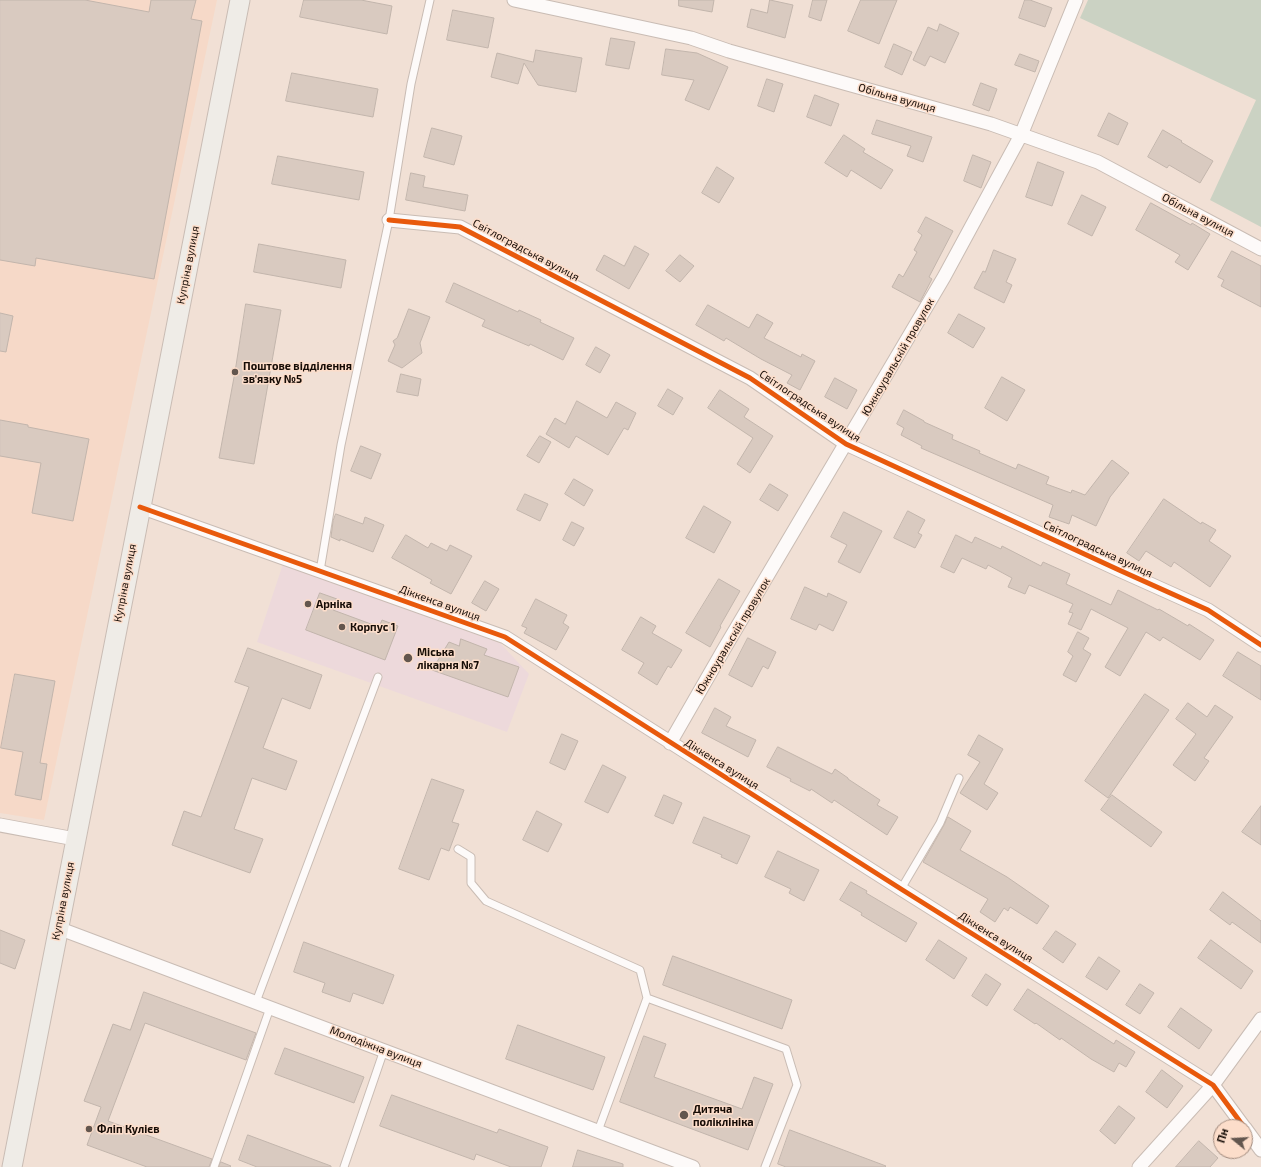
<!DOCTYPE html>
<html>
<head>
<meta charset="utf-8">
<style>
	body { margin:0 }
	#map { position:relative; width:1261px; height:1167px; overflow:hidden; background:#f1e0d5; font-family:"Exo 2",sans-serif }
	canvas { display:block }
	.north { position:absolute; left:1213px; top:1119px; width:40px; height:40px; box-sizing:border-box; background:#fcddca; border:1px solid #a0897c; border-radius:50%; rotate:288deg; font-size:11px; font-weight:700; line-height:16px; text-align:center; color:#160c06 }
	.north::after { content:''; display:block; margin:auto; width:14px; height:18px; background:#63564e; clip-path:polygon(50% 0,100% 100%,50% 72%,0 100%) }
</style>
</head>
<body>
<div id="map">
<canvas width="1261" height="1167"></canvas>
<div class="north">Пн</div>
</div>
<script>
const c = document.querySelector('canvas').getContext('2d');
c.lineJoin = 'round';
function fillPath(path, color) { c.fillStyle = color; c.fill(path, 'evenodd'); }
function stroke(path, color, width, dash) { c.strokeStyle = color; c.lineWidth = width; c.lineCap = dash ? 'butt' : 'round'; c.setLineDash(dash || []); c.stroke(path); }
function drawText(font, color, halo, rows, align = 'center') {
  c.font = font + ' "Exo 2",sans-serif'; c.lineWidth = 3; c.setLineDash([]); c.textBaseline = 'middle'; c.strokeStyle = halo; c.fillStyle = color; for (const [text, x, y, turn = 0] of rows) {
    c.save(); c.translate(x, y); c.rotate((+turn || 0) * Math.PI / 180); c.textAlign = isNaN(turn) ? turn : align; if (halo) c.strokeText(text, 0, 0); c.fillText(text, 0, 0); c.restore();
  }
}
fillPath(new Path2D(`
	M0,0H217L44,820L0,813Z`), '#f6d9c8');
fillPath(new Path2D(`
	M283,564L500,643L529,674L507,732L257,642Z`), '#edd9db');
fillPath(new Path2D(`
	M1088,0H1261V227L1210,200L1256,100L1080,18Z`), '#cbd2c3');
const building = new Path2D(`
	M0,0H85L149,12L151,0H196L191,19L202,21L154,279L36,258L35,266L0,260Z
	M304,0H361L392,6L387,34L300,17Z
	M679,0H714L712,12L679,6Z
	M770,0L793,5L785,38L747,27L751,9L767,13Z
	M813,0H827L821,21L809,17Z
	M861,0H897L879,44L848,31Z
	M1025,0H1030L1052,8L1045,27L1019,18Z
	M453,10L494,18L488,48L447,40Z
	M940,24L959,33L945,63L930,56L925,66L913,60L928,27L937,31Z
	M611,38L635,42L629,69L606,65Z
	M894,44L912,52L902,75L885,67Z
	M666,49L697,53L728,67L709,110L685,100L694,80L662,75Z
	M536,50L582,58L576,92L538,85L524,63L518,84L491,77L497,53L533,62Z
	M1020,54L1039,61L1035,72L1015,65Z
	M292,73L378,89L373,117L286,101Z
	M767,79L783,84L774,112L758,106Z
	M981,83L997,89L989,111L973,105Z
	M815,95L839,104L831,126L807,117Z
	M1109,113L1128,123L1118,145L1098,136Z
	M877,120L932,137L923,162L907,156L911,146L872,134Z
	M432,128L462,136L454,165L424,157Z
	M1163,130L1182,141L1181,142L1213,161L1200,183L1169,165L1167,168L1148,157Z
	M844,135L865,149L863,152L893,170L881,189L851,170L847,177L825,163Z
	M973,155L991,162L981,188L964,181Z
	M278,156L364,172L359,200L272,184Z
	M1038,162L1064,172L1052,206L1026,197Z
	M717,167L734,178L719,203L702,193Z
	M411,173L425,176L423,187L468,195L465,211L406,200Z
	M1082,195L1106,207L1092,236L1068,224Z
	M1151,203L1191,225L1192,223L1210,234L1188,270L1175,262L1180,255L1136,230Z
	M926,217L953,231L929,277L932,279L920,302L892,287L899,274L903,277L917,252L914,250L922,235L918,232Z
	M259,244L346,260L341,288L254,272Z
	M635,246L649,254L629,289L596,270L604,255L624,266Z
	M994,250L1016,259L1006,282L1012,285L1004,303L974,288L983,271L985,272Z
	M1232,251L1261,266V307L1221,286L1224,280L1218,277Z
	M680,255L694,266L680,282L666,271Z
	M454,283L518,312L519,310L541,320L540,322L574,338L563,360L530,344L529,346L482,326L485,320L446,302Z
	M246,304L281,310L254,464L219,458L235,372Z
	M708,305L749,328L757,314L773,323L764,338L801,357L802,354L815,361L800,390L787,383L792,375L761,359L726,338L724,341L696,325Z
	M409,309L430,317L420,343L422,353L402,368L388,361L395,345L393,341L397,338Z
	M0,313L13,316L6,352L0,351Z
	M959,314L985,328L973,348L948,333Z
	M596,347L610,355L600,373L586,365Z
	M401,374L421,379L418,396L397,392Z
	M1002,377L1025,390L1007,421L985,408Z
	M835,378L857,390L847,409L825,397Z
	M668,389L683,398L673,415L658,406Z
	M720,390L749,409L744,417L773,436L750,473L737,464L753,438L708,408Z
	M577,401L607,418L616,402L636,413L628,430L624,428L608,455L576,436L569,448L546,434L555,418L565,424Z
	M904,410L924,421V422L953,435L952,439L980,451L979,453L1016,469L1018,464L1049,477L1046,484L1071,493L1072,490L1085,495L1112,460L1129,473L1110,497L1096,526L1072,515L1069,524L1049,517L1053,505L921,448L922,446L901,435L904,428L897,424Z
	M0,420L28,425V427L89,439L73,521L32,513L41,463L0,456Z
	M540,436L551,442L539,463L527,456Z
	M361,446L381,454L371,479L351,471Z
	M574,479L593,490L584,506L565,494Z
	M770,484L788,495L778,511L760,500Z
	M525,494L548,504L540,521L517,510Z
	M1164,499L1201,524L1202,522L1216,530L1209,541L1231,556L1210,587L1174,562L1171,567L1146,551L1139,561L1127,553Z
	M704,506L731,522L714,553L686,538Z
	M908,511L925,520L918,533L922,535L915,548L894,538Z
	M844,512L882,531L860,573L838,562L847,545L831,537Z
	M336,514L363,524L365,517L384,525L373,552L340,539V541L331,537L333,521Z
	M572,522L584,528L574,546L563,540Z
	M406,535L428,548L431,543L447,551L450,545L472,556L451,594L430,583L432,580L392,558Z
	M956,535L972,543L975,537L1001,549L1002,546L1041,566L1043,562L1070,574L1066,584L1111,605L1118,590L1158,610L1159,609L1188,626L1189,624L1214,640L1200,660L1163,637L1160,641L1146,632L1120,676L1105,667L1128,628L1091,609L1081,630L1068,624L1073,613L1069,612L1073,604L1029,585L1025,594L1008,587L1012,578L988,565L986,569L962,558L954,573L941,567Z
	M719,579L740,591L720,626L721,627L710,647L686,633Z
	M485,581L499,589L486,611L472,603Z
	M805,587L827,597L828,593L847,602L833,631L819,624L816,630L791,619Z
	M320,593L337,599L333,610L379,627L382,620L398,626L385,660L306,630Z
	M536,599L567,615L563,623L569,627L556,650L524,633L527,628L522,626Z
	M641,617L656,626L652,633L682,650L671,668L668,666L657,685L638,673L644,663L622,650Z
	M1078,632L1089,638L1083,649L1091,654L1076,682L1063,675L1073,656L1068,652Z
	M748,638L776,652L768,669L763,666L752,687L729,675Z
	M461,639L487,649L484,655L519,667L508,697L432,670L449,642L459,646Z
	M248,648L322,675L310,709L282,698L263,748L297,761L286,790L252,778L234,829L263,839L250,873L172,845L184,811L201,817L249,687L235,682Z
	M1238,652L1261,666V700L1223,676Z
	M15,674L55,681L40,763L47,764L41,800L15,795L23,752L1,748Z
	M1145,694L1169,710L1108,798L1085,781Z
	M1188,703L1207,717L1215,705L1233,717L1204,758L1209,761L1195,781L1173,765L1196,734L1176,719Z
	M715,708L731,717L726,726L756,740L748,757L702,733Z
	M562,734L578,741L565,770L550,763Z
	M979,735L1003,749L984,784L998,793L987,810L960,793L980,762L968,755Z
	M778,747L832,774L835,769L848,778V779L880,800L877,805L898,817L887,835L834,800L832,803L811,789L810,791L790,781L791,779L767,767Z
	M603,765L626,777L608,813L585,802Z
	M432,779L464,790L452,822L459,824L449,851L441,848L429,880L399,869Z
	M664,795L682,803L673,824L655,816Z
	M1112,795L1162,832L1151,847L1101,810Z
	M1261,806V845L1242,832Z
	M537,811L562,824L548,852L523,840Z
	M704,817L750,836L737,864L721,857L722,855L693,843Z
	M948,817L971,831L960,850L1007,877L1049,906L1037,924L1010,907L1008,911L1004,908L995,922L980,912L988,899L923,862L944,825Z
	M778,851L819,870L804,901L789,893L791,889L765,877Z
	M851,882L867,891L866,893L917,923L906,942L861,915L862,913L840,900Z
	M1223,892L1261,921V943L1232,922L1230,925L1210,910Z
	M0,930L25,940L15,969L0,963Z
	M1056,931L1076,944L1063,963L1043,949Z
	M939,940L967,958L954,979L926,960Z
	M1211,940L1253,971L1241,989L1198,958Z
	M304,942L394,975L383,1004L353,993L350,1002L322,992L325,983L294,972Z
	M673,956L792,1000L782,1029L663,985Z
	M1099,957L1120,971L1107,990L1086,977Z
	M986,974L1001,984L987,1006L972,996Z
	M1140,984L1154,993L1140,1014L1126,1005Z
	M1028,989L1114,1044L1116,1040L1135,1052L1126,1067L1119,1063L1114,1072L1091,1059L1061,1038L1060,1040L1036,1023L1035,1024L1014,1010Z
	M144,992L256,1033L246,1060L145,1023L108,1121L212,1159L209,1167H147L87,1145L101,1107L84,1101L113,1024L130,1030Z
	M1181,1008L1212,1030L1199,1049L1168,1027Z
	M518,1025L605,1057L593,1090L506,1059Z
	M644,1036L666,1044L654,1077L742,1109L754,1077L773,1084L748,1150L620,1102Z
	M285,1048L364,1077L354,1103L275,1074Z
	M1162,1070L1183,1086L1167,1108L1146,1092Z
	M392,1095L497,1133L499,1129L548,1147L541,1167H511L476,1154L474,1160L380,1126Z
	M1119,1106L1135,1118L1115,1144L1100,1131Z
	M790,1130L886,1166L885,1167H786L778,1164Z
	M248,1135L331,1166V1167H257L239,1160Z
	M1199,1141L1218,1158L1210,1167H1176Z
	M578,1150L623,1164V1167H573Z
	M221,1162L231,1166L230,1167H219Z`);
fillPath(building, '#d9cac0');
stroke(building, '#c2b5ac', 1);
const lane = new Path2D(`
	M320,571L341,445L389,220L411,84L430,0
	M458,849L471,857V883L486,901L640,970L647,998L598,1131
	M901,889L940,823L959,778
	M647,998L786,1049L797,1085L765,1167
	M256,1002L378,677
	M214,1167L270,1008
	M344,1167L384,1050`);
const street = new Path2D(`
	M514,0L691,38L729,51L991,124L1098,162L1261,249
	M389,220L460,227L750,378L846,444L1119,570L1208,610L1261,645
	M140,507L505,637L901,889L1213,1085L1244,1127
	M670,743L724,649L944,277L1021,135L1076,0
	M0,825L75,839
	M58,928L693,1167
	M1245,1128L1261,1150
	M1139,1167L1213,1085L1261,1019`);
const secondary = new Path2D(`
	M12,1167L240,0`);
stroke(lane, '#c9bcb4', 9);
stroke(street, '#c9bcb4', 15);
stroke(secondary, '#c9bcb4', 21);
stroke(lane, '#fdfaf9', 7);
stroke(street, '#fdfaf9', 13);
stroke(secondary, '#efece7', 19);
stroke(new Path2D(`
	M389,220L460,227L750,378L846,444L1119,570L1208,610L1261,645
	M140,507L505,637L901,889L1213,1085L1244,1127`), '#e8590c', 5);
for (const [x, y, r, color] of [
	[235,372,4,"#63564e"],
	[308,604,4,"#63564e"],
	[342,627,4,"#63564e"],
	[408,658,5,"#63564e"],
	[684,1115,5,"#63564e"],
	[89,1129,4,"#63564e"]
]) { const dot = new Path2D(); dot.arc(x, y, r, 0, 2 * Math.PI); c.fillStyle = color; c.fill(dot); stroke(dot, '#fcddca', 1.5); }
drawText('11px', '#160c06', '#fcddca', [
	["Обільна вулиця",897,98,16],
	["Обільна вулиця",1198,215,28],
	["Світлоградська вулиця",526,250,28],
	["Купріна вулиця",188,265,-79],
	["Южноуральскій провулок",898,357,-60],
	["Світлоградська вулиця",810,406,34],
	["Світлоградська вулиця",1098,549,25],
	["Купріна вулиця",125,583,-79],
	["Діккенса вулиця",440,603,20],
	["Южноуральскій провулок",733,636,-59],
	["Діккенса вулиця",722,764,32],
	["Купріна вулиця",63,901,-79],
	["Діккенса вулиця",996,937,32],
	["Молодіжна вулиця",376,1047,21]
]);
drawText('bold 11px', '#160c06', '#fcddca', [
	["Поштове відділення",243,366],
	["зв'язку №5",243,379],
	["Арніка",316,604],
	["Корпус 1",350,627],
	["Міська",417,652],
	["лікарня №7",417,665],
	["Дитяча",693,1109],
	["поліклініка",693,1122],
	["Фліп Кулієв",97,1129]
], 'left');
</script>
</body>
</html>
